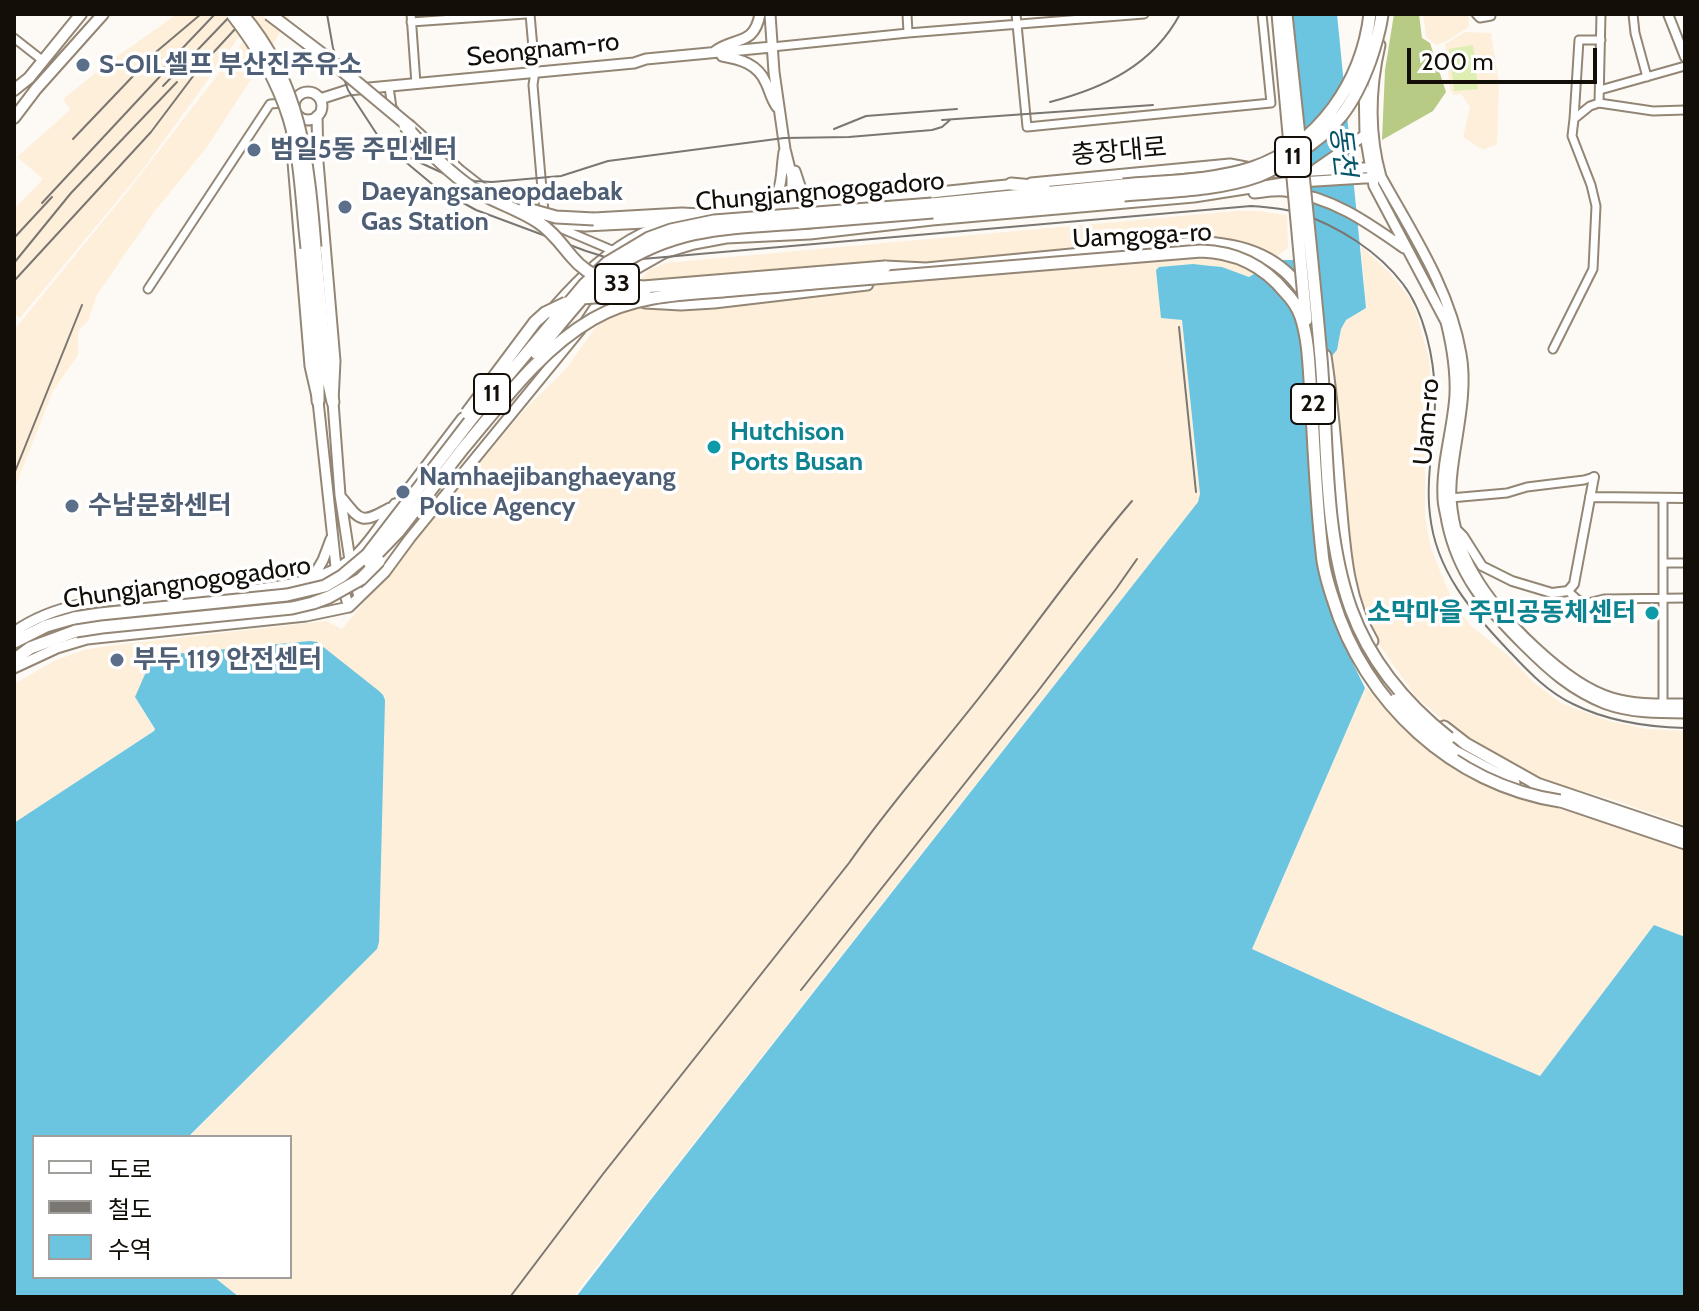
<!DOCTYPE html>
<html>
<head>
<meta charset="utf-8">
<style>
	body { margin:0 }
	#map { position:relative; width:1699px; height:1311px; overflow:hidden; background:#fdfaf6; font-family:Cabin,"Noto Sans KR",sans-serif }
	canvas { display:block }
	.frame { position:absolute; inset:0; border:16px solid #130f08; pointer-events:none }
	.legend { position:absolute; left:32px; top:1135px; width:260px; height:144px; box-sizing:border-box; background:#fff; border:2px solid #a19f9c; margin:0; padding:10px 14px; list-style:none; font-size:24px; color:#130f08 }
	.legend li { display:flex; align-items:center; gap:16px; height:40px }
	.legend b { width:40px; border:2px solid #a19f9c }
	.scale { position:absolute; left:1407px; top:48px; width:190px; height:36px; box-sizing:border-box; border:4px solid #130f08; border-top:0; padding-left:10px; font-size:24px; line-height:28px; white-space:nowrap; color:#130f08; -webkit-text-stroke:6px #fff; paint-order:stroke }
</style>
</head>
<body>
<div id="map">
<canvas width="1699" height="1311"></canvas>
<div class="frame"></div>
<ul class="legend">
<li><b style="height:10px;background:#fff"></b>도로</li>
<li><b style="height:10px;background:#7a7671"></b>철도</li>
<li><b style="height:22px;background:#6bc4e0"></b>수역</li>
</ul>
<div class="scale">200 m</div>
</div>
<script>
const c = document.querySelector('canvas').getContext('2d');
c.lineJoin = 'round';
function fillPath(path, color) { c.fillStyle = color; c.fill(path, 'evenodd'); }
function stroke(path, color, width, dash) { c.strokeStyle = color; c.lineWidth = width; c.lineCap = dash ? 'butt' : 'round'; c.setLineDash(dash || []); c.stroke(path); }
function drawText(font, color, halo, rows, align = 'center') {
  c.font = font + ' Cabin,"Noto Sans KR",sans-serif'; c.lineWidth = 7; c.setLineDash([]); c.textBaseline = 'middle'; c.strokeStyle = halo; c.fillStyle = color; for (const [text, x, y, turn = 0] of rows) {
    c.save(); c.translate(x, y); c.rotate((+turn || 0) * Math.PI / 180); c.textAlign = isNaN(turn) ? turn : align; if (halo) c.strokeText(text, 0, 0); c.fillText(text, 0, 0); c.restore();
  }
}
fillPath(new Path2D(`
	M177,14H291L264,59L239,37L141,172L20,318L14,313V209L43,179L17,157L70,110L63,99L109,62Z
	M1423,14H1468L1469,27L1445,42L1436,45L1426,37Z
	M1465,32L1491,33L1499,85L1497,144L1483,150L1463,137L1470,107L1461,94L1454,95L1450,90L1445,44Z
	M243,42L263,61L207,147L154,212L97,295L88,321L80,329L78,334V355L53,391L14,490V330L131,187Z
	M1236,211H1258L1287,215L1288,248L1249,277L1222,267L1161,318L1182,320L1200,494L1198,502L573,1297H239L214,1277H290V1137H189L378,946L135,697L155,730L14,823V684L56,660L84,650L107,646L326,621L342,629L525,409L565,370L595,328L605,320L649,270L665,263Z
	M1361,246L1389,272L1409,297L1416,312L1429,359L1431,385L1425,465V516L1431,549L1453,602L1471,626L1510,657L1531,680L1561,703L1609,721L1646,729L1685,731V825L1617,801L1546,781L1528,774L1469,742L1416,697L1376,640L1364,613L1356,589L1349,553L1332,356L1337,350L1341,329L1346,320L1366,308Z
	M1365,688L1455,737L1449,750L1685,839V937L1654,925L1540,1076L1387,1010L1252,949Z`), '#feefda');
fillPath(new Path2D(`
	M1473,45L1478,89L1454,91L1449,49Z`), '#ddefb3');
fillPath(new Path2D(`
	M1394,14H1419L1422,38L1430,43L1446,92L1433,111L1382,140L1385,70Z`), '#b7cb85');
fillPath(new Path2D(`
	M1272,14H1337L1366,308L1346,320L1341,329L1337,350L1305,388L1326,592L1340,637L1365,688L1252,949L1387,1010L1540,1076L1654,925L1685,937V1297H576L649,1202L1198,502L1200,494L1182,320L1161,318L1156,270L1159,267L1193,264L1211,266L1222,267L1249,277L1276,260H1294Z
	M310,641L317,642L379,691L383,695L385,700L379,942L377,949L188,1137H34V1277H214L239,1297H14V823L154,731L155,729L135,697L153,656Z`), '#6bc4e0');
const minor = new Path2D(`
	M411,14L416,84
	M530,14L535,71L533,85L544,212
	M907,14L908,33
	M1016,14L1027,127L1271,103L1262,14
	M1476,14L1480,18L1491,16
	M1633,14L1635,33L1647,77
	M411,22L526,14
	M14,38L42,60
	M772,47L908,33L1144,14
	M389,87L392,108L394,110
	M1600,90L1685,66
	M1599,103L1601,14
	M1574,119L1579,40H1601
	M410,124L461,170L484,188L529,207
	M541,220L614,251
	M555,220L572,226L585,227L665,223
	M148,289L270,104L285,103
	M1553,349L1593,269L1596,206L1591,185L1572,136L1574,119L1590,106L1599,103L1653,111L1685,110
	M1450,498L1507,493L1527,487L1584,480L1594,477
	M1663,498V707
	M1664,563H1685
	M1568,591L1578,600L1588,603L1604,599L1685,598`);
const tertiary = new Path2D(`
	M1668,14L1685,57
	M1590,497L1685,498
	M1457,530L1463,536L1482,566L1512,581L1552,593L1568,591L1574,584L1594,477`);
const secondary = new Path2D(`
	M770,14L774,72L785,149L792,177V196L790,213
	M1380,45C1370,88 1369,134 1381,177C1412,233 1450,289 1461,354C1467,387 1459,423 1454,457C1452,470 1450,486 1451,499C1453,525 1461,552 1474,574C1497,616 1566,685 1612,698C1635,705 1661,704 1685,704
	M714,52C734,36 754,47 760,14
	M722,56C740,59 758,64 766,83C770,91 771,99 777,107
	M1364,80L1365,135L1374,186L1446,322C1452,346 1456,370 1455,395C1453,429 1441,464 1443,498C1443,506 1446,514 1447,522C1458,575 1486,607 1523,644C1549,670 1571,690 1606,704C1631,713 1659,713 1685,713
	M294 106a14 14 0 1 1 28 0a14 14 0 1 1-28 0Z
	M320,99L348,90L634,63L646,59L772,47
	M317,116L318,162L335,361L333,402L340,495L350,560L359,597
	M293,162L310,366L318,401L336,567L349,607
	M1316,169L1365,135
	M795,171L802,192L819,206
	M1270,171L1280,173L1378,167
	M1031,183L1230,164L1251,168
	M1254,193C1264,192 1275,190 1285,191C1332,197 1367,222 1404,248
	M762,210C785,195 780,176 784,152
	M555,306C581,277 608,250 643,233C693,210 740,214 792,209C867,201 942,191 1016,184
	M341,497C361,522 361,524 390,508
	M312,579L323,560L331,539
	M14,632C63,598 116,600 172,597C198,596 225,592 251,590C286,586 325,580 354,557C371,542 382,522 395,504
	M14,668L57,648L87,639L306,616L349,607L385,572L410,538L580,330L594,309L634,270L664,253L694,244L726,238L810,234L932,220L1194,197L1283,183L1381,177`);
const primary = new Path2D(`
	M14,90L29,78L81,14
	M14,118L36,89L103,14`);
const trunk = new Path2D(`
	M1011,184L1044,187
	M932,204L1123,185
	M933,212L1124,195
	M594,219L682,214L702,215
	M315,247L327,374L333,402
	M307,248L318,373V401
	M885,267L926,269
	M926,269L1196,243C1240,243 1280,255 1305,295
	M645,302L681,304L714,302L867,284
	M1325,356C1332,401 1335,446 1339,491C1344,542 1345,596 1372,641
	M393,516L402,499L463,419
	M14,642L46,626L74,618
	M14,660L30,648L76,631
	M1444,727L1466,744L1539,785
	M1454,751L1514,783
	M1534,783L1685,834
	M1552,798L1685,843`);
stroke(minor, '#938675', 11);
stroke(tertiary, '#938675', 12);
stroke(secondary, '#938675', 13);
stroke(primary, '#938675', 14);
stroke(trunk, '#938675', 15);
stroke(minor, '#fff', 7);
stroke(tertiary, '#fff', 8);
stroke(secondary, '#fff', 9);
stroke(primary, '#fff', 10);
stroke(trunk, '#fff', 11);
stroke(new Path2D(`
	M327,14L333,48L348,90L378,136L402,159L438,189L476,210L586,251L605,257L642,259L1251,206C1267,207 1283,208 1299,213C1338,226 1378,251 1403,284C1425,313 1434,359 1435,394C1436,435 1425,475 1430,515C1436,571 1471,611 1508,650C1527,670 1547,692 1573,704C1607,721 1647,727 1685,728
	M157,75L215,14
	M163,86L232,14
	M1050,102C1104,88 1153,65 1180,14
	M942,120L1153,105
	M834,129L866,116L957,109
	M73,139L156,52L201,14
	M410,158L447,175L475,181L492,182L561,176L608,161L784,138L849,137L932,130L942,127L950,120
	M42,203L165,71
	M14,238L52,197
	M14,263L71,193L177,82
	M14,281L151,132L200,67L249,14
	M1179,327L1196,492
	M14,474L82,305
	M801,990L1038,691L1116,589L1137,559
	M510,1297L603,1174L849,863C892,801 943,745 989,685C1037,624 1081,560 1132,501`), '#7a7671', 2);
const trunkBridge = new Path2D(`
	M232,14C257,46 277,79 289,118C301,157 302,207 307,248
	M242,14C301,83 308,161 315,247
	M269,14L331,61L410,127
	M1278,14L1306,320
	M1286,14C1298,128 1311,243 1321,358C1328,441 1323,530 1351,609C1370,661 1406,704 1449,738
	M405,126C425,148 447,171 472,188C493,202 517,208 538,222C552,231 561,244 572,257C590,279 615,284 643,287L885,267
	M1123,185C1165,181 1212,181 1252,168C1319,145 1362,82 1370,14
	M1124,195C1167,191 1216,191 1258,176C1271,171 1284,163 1295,155C1336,129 1353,107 1370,61C1375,46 1380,31 1382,14
	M524,208L556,217L594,219
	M582,298L645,293
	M536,353C558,328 589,285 616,267C677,227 728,228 798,223C843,219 888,216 933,212
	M467,413L535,322L545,313L566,303
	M461,451C501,404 539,350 593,319C632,296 679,294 723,291C753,288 784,286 814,283C943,273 1072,262 1201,251C1236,252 1263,265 1285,292C1292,299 1298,308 1301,317C1309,341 1309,370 1311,395C1314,448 1316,500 1322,552C1323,568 1328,584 1333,599C1364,702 1453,785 1560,801
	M369,562L399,531L465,446
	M74,618L100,614L287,595L325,586L342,576L367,555L473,417L584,285L607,263L649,238L671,230L714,221L932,204
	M76,631L102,627L292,608L313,603L329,597L361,579L379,561
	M1395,700L1414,719L1454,751`);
stroke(trunkBridge, '#938675', 15, []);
stroke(trunkBridge, '#fff', 11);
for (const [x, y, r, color] of [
	[83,65,8,"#5c6f8a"],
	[254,150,8,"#5c6f8a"],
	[345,207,8,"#5c6f8a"],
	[714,447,8,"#0f9aa8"],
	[403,492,8,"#5c6f8a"],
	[72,506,8,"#5c6f8a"],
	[1652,613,8,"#0f9aa8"],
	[117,660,8,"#5c6f8a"]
]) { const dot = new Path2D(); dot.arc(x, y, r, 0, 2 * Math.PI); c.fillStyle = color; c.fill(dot); stroke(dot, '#fff', 3); }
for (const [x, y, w] of [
	[1293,157,36],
	[617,284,44],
	[492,394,36],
	[1313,404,44]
]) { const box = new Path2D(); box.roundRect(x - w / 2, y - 20, w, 40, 6); c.fillStyle = '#fff'; c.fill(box); stroke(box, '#130f08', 2); }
drawText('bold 24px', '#130f08', null, [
	["11",1293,157],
	["33",617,284],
	["11",492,394],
	["22",1313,404]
]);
drawText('26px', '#130f08', '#fff', [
	["Seongnam-ro",543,50,-6],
	["충장대로",1119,152,-5],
	["Chungjangnogogadoro",820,192,-5],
	["Uamgoga-ro",1142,236,-3],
	["Uam-ro",1427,422,-85],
	["Chungjangnogogadoro",187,583,-8]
]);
drawText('bold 26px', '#4e5e75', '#fff', [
	["S-OIL셀프 부산진주유소",99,65],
	["범일5동 주민센터",270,150],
	["Daeyangsaneopdaebak",361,192],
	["Gas Station",361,222],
	["Namhaejibanghaeyang",419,477],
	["Police Agency",419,507],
	["수남문화센터",88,506],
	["부두 119 안전센터",133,660]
], 'left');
drawText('bold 26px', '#0d838f', '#fff', [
	["Hutchison",730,432],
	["Ports Busan",730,462],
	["소막마을 주민공동체센터",1636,613,"right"]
], 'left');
drawText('italic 28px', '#045468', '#fff', [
	["동천",1342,151,83]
]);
</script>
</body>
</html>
